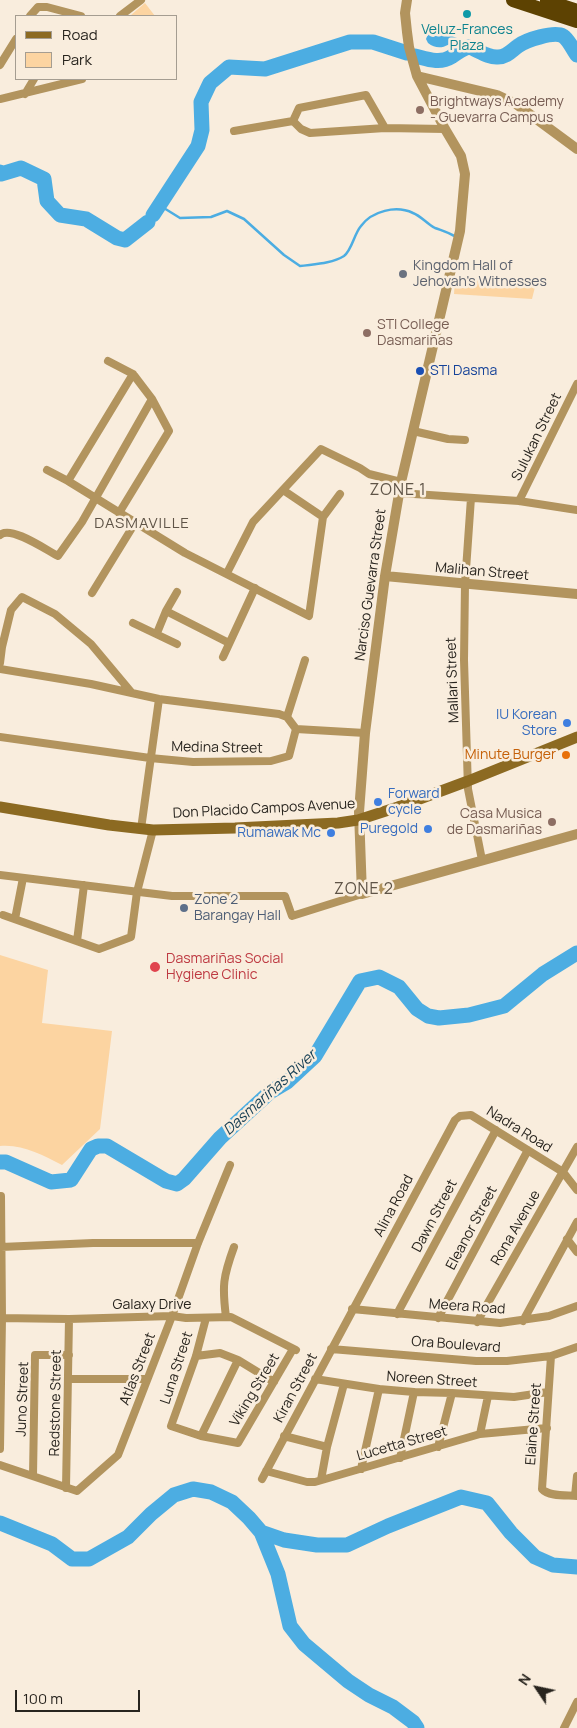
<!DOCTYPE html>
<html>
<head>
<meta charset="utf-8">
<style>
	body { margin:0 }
	#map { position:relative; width:577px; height:1728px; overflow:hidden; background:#f9eddd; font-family:Manrope,sans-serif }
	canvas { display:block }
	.legend { position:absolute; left:15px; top:15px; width:162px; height:65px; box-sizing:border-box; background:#f9eddd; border:1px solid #a59d91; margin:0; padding:6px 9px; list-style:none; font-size:15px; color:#28241e }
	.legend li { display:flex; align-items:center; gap:10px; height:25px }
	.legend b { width:25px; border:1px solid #a59d91 }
	.north { position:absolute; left:512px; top:1663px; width:50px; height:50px; -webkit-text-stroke:4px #f9eddd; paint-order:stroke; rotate:304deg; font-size:14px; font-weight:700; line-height:20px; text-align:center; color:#28241e }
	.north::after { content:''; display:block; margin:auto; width:18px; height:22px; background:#28241e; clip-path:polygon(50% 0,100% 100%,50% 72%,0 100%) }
	.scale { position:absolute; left:15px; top:1690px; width:125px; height:22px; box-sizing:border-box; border:2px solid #28241e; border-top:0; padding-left:6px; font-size:15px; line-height:18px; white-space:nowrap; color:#28241e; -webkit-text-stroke:4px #f9eddd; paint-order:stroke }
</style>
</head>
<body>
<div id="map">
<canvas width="577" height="1728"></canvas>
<ul class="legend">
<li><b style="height:6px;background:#8c6a22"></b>Road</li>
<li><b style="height:14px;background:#fcd4a1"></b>Park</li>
</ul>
<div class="north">N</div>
<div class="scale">100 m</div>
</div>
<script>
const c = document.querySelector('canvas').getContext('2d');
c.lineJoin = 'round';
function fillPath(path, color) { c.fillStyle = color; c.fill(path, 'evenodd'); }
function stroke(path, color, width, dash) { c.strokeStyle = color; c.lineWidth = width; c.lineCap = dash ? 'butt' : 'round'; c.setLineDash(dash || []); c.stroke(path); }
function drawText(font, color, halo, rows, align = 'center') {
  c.font = font + ' Manrope,sans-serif'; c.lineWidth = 5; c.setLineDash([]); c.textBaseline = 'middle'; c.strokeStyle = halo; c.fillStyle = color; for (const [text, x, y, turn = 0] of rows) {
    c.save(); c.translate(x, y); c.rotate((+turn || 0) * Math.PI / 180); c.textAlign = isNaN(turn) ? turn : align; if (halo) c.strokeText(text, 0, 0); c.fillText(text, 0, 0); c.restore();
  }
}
fillPath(new Path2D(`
	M145,3L155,16H132L131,15Z
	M455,279L536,283L532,299L454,294Z
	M0,955L48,970L42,1023L112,1031L100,1129L62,1165C42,1155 23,1144 0,1146Z`), '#fcd4a1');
fillPath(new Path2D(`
	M445,33L457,38C448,47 438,51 428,43L426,39L428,34L433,37L439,34Z`), '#4cade2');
stroke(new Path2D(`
	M159,205L180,218L211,217L227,211L244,219L284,255L300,266C314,264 331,264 344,256C352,250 354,234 361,226C372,211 396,205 413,213C421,216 427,224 435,228C443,231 448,232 456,237`), '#4cade2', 2.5);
stroke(new Path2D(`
	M415,56C427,59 440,64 451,57C458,52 462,49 469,47C478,50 488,58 498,57C507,57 512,50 518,46C526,40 554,31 563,36C569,40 573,50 577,55
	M0,172L1,174L21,168L44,179L47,201L60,215L86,219L117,238L125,240L148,222
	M153,215L198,146L202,130L201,102L210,83L229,67L265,69L350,42H373L407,53
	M0,1162H6L51,1182L71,1180L91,1149L98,1146H107L166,1181L177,1184L184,1179L220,1138L270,1092L287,1082L315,1056L360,981L379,977L399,987L417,1009L428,1016L439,1018L469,1015L504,1006L543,974L577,953
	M0,1523L52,1544L72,1559H89L128,1537L151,1514L174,1495L193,1489L211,1492L232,1502L249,1518L261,1532L278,1574L290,1626L304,1644L348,1681L369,1695L393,1707L413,1722L417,1728
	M261,1532L284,1540L317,1545H347L388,1526L461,1497L487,1503L511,1533L535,1557L553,1565L577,1567`), '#4cade2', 15);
stroke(new Path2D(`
	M30,16L38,7H47L81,16
	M120,16L141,0
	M0,65L16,39
	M25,94L34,79
	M0,99L82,79
	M293,121L301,129L310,133L385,128L445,129
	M234,131L293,121L299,108L366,95L385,128
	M108,361L133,374
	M413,431L448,439L465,440
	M47,470L68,481L185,553L309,616L323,517L340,494
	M68,481L133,374L152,399L169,431L119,513
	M283,490L323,517
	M399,493L519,501L577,510
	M471,498L465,584L464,660L468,789L482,860
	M519,501L577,384
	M0,535C11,525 46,550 58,556L82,522L152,399
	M227,573L253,522L321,449L360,468L369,474L401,482
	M92,593L135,523
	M166,611L229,643
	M133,623L177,644
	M157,633L166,611L177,592
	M223,657L255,588
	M0,663L2,647L11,610L22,597L55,614L91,644L132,693
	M0,669L91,684L159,699L279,714L287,717L296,729
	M287,717L305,660
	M0,737L150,758L193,762L271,761L289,756L296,729L365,733
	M141,829L159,699
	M0,875L172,896H285L292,916L362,894
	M3,915L99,949L131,937L137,892L153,830
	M15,919L23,878
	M77,941L84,885
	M567,1239L577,1252
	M1,1247L93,1243H198
	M352,1309L500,1323L549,1316L577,1306
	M397,1314L496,1130
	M226,1317C222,1286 223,1277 234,1247
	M0,1318L69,1319L172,1316L186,1318L231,1317L296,1350
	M206,1318L196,1356L171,1426L201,1436L238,1443L293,1349
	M438,1318L528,1150
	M523,1321L577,1222
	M477,1322L577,1147
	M331,1349L476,1361H507L551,1356L577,1347
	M196,1356L220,1353L238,1360L274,1382
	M551,1356L542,1489C549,1497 567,1495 577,1496
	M69,1379H147
	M315,1379L379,1389L414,1392L452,1393L514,1397L548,1392
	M480,1434L488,1396
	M201,1436L238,1360
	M284,1436L327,1447
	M438,1447L452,1393
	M0,1449L2,1318L1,1196
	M400,1458L414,1392
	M0,1465L77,1491L118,1455L172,1316L198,1243L230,1165
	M361,1469L379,1389
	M266,1471L307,1482H315L480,1434L547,1428
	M33,1476L35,1355H69
	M262,1479L455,1120L460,1116L471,1115L563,1172L577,1190
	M321,1480L327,1447L344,1384
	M66,1488L69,1319
	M575,1496L577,1476
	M564,1728L577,1702`), '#b2945e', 8);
stroke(new Path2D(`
	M407,0L405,13L407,32L409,47L417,76L445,129L461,156L465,174L460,231L401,482L385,576L365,733L359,812L362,894L577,834
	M417,76L497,95L516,104L577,149
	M385,576L577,594`), '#b2945e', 10);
stroke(new Path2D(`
	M0,807L109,825L153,830L235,828L338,823L358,820L398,807L468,781L577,737`), '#8c6a22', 11);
stroke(new Path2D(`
	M513,0L577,21
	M547,1L577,11`), '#5d4202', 14);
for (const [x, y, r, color] of [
	[467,14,5,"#0f9aa8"],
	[420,110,5,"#8d6e63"],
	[403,274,5,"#6b7280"],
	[367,333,5,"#8d6e63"],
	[420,371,5,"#1a4fb4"],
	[567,723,5,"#3f7fe0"],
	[566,755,5,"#e8710a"],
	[378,802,5,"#3f7fe0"],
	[552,822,5,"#8d6e63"],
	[428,829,5,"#3f7fe0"],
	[331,833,5,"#3f7fe0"],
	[184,908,5,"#5c6f8a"],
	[155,967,6,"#e0444e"]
]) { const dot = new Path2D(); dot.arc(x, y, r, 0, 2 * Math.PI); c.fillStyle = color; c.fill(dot); stroke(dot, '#f9eddd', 2); }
drawText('14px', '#0d838f', '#f9eddd', [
	["Veluz-Frances",467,30],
	["Plaza",467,46]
]);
drawText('14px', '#785e54', '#f9eddd', [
	["Brightways Academy",430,102],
	["- Guevarra Campus",430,118],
	["STI College",377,325],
	["Dasmariñas",377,341],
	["Casa Musica",542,814,"right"],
	["de Dasmariñas",542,830,"right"]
], 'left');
drawText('14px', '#5b616d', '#f9eddd', [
	["Kingdom Hall of",413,266],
	["Jehovah's Witnesses",413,282]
], 'left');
drawText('14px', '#164399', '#f9eddd', [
	["STI Dasma",430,371]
], 'left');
drawText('14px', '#28241e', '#f9eddd', [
	["Sulukan Street",537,437,-64],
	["Malihan Street",482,572,5],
	["Narciso Guevarra Street",371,585,-82],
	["Mallari Street",453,680,-92],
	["Medina Street",217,748,1],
	["Don Placido Campos Avenue",264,809,-3],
	["Nadra Road",519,1130,32],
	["Alina Road",394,1206,-62],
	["Dawn Street",435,1216,-62],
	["Eleanor Street",472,1228,-62],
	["Rona Avenue",516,1228,-60],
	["Galaxy Drive",152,1305],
	["Meera Road",467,1307,4],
	["Ora Boulevard",456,1345,4],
	["Luna Street",177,1368,-72],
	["Atlas Street",138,1369,-69],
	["Noreen Street",432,1380,4],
	["Kiran Street",296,1388,-62],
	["Viking Street",255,1390,-59],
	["Juno Street",23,1399,-88],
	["Redstone Street",56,1403,-89],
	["Elaine Street",534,1424,-86],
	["Lucetta Street",402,1444,-16]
]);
drawText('14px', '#366cbe', '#f9eddd', [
	["IU Korean",557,715],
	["Store",557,731],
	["Forward",388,794,"left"],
	["cycle",388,810,"left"],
	["Puregold",418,829],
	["Rumawak Mc",321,833]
], 'right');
drawText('14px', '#c56008', '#f9eddd', [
	["Minute Burger",556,755]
], 'right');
drawText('14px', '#4e5e75', '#f9eddd', [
	["Zone 2",194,900],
	["Barangay Hall",194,916]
], 'left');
drawText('14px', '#be3a42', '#f9eddd', [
	["Dasmariñas Social",166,959],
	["Hygiene Clinic",166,975]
], 'left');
c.letterSpacing = '1px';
drawText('15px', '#5f5447', '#f9eddd', [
	["DASMAVILLE",142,524]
]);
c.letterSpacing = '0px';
drawText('italic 15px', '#143d53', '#f9eddd', [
	["Dasmariñas River",270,1093,-42]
]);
c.letterSpacing = '1px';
drawText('16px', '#5f5447', '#f9eddd', [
	["ZONE 1",398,491],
	["ZONE 2",364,890]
]);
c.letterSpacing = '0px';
</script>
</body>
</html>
